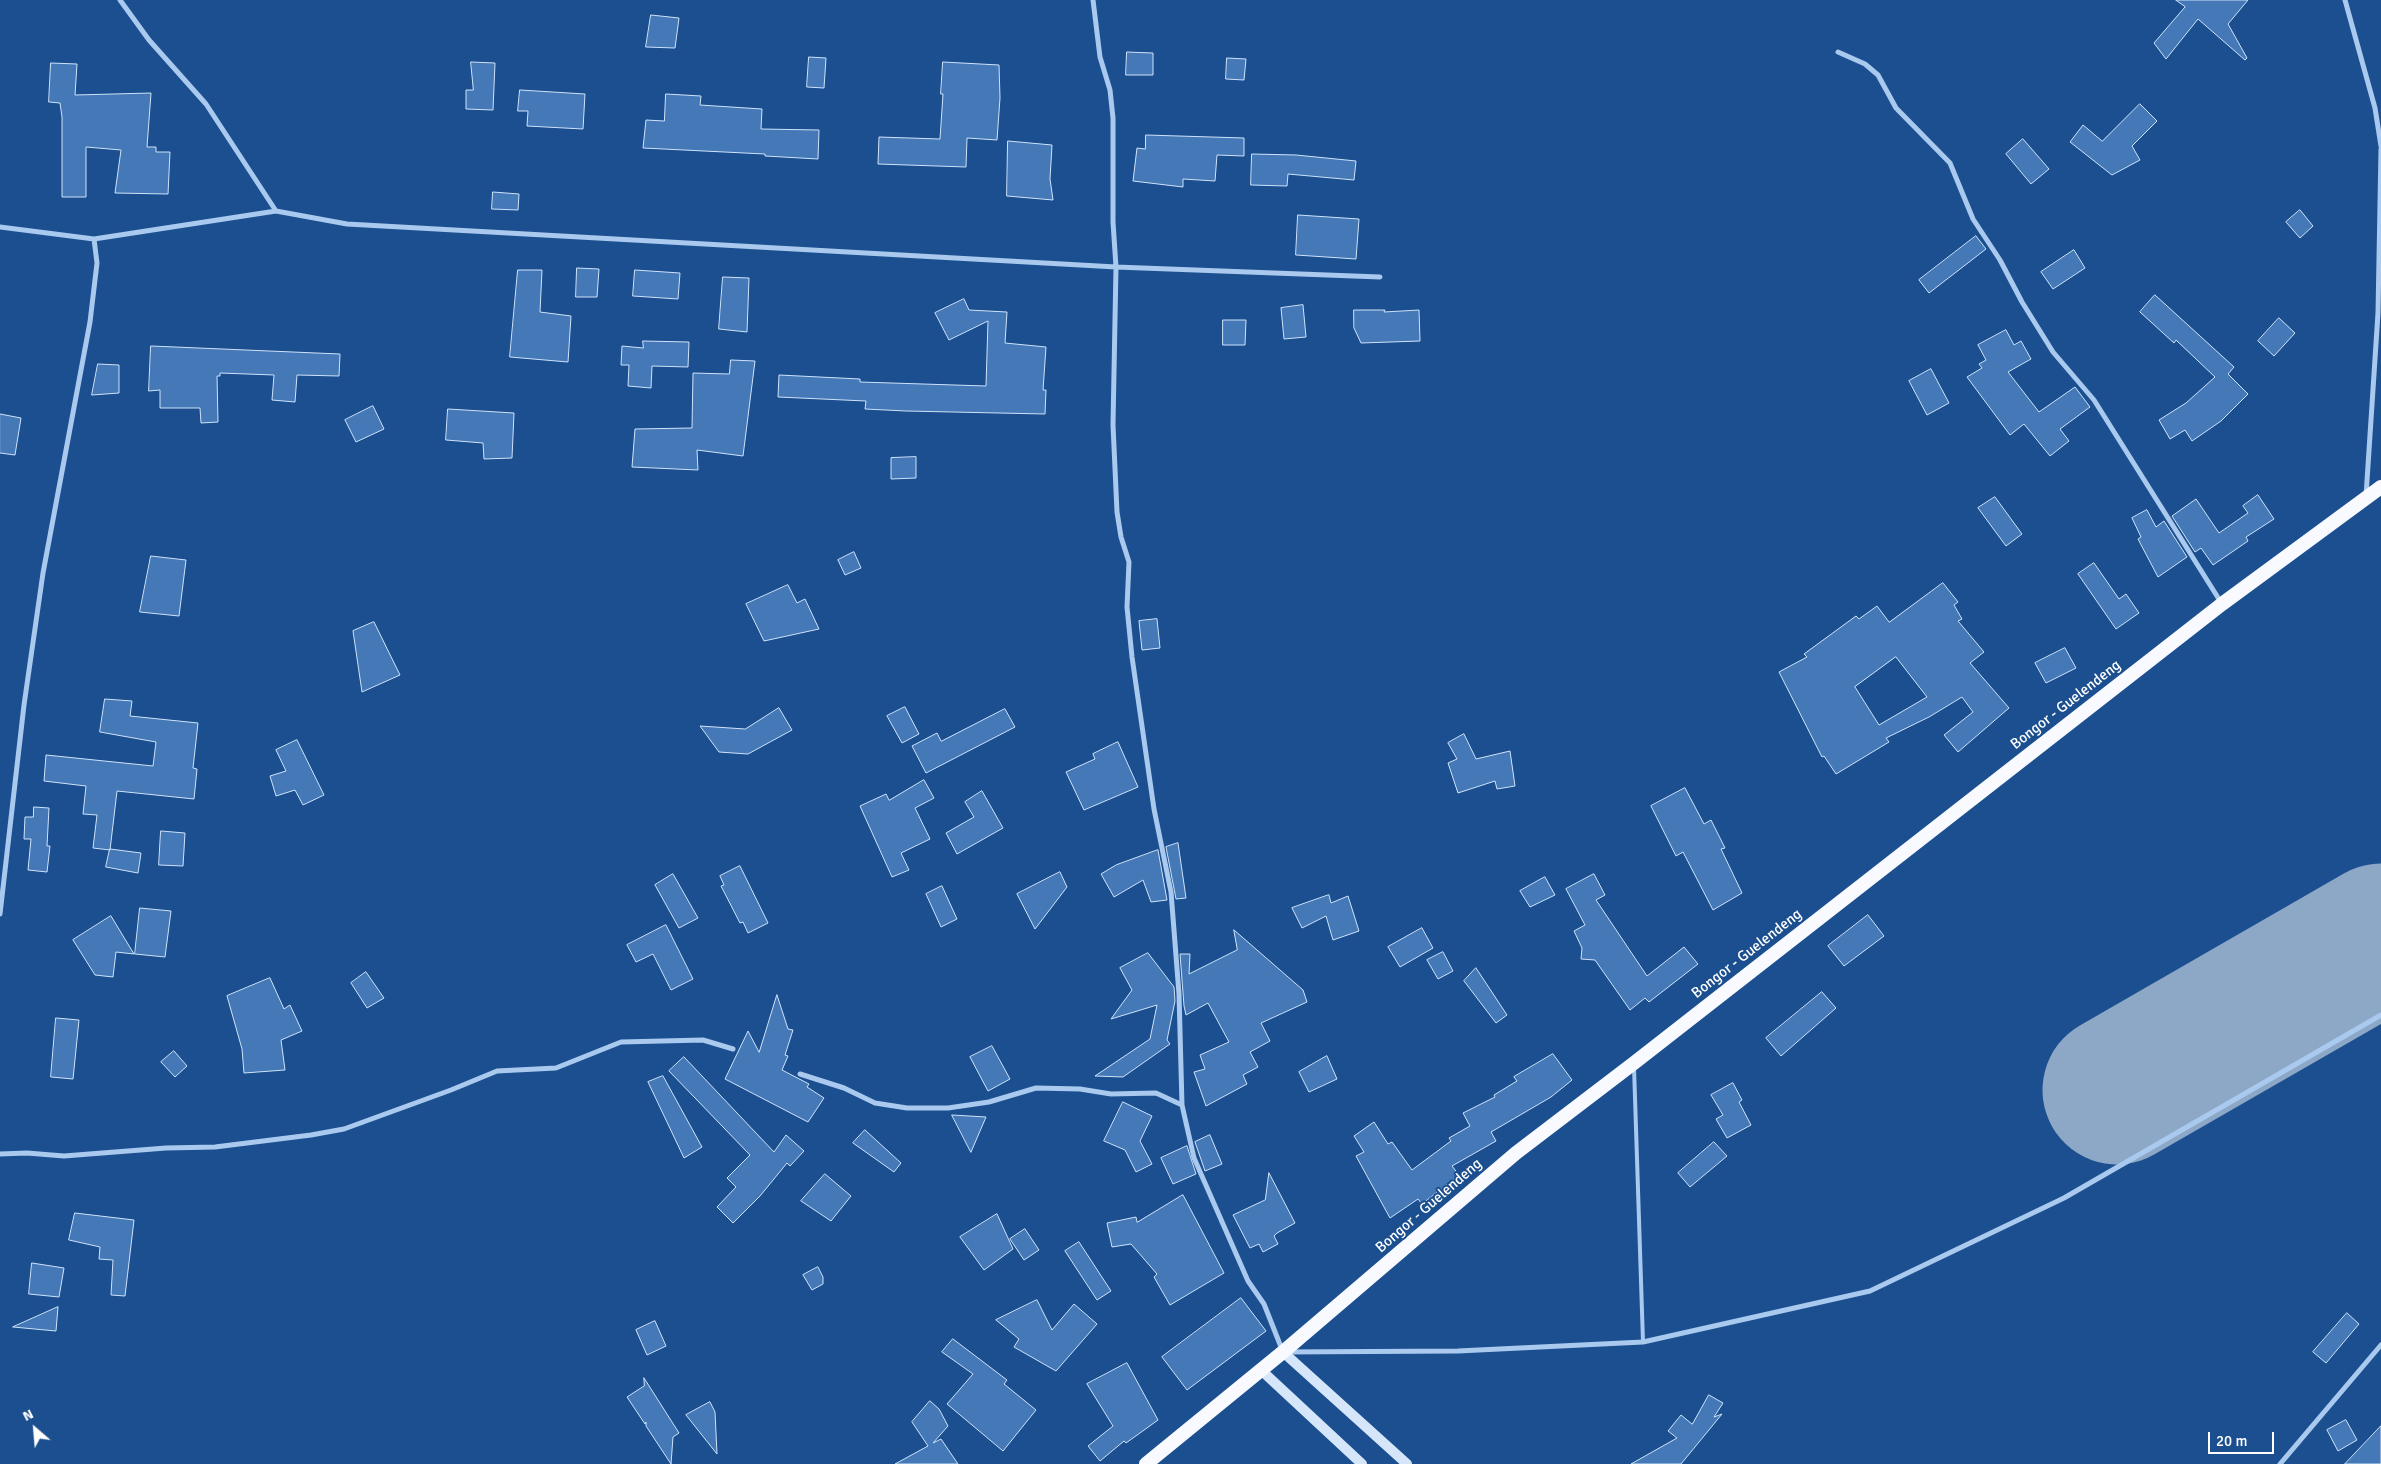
<!DOCTYPE html>
<html>
<head>
<meta charset="utf-8">
<style>
	body { margin:0 }
	#map { position:relative; width:2381px; height:1464px; overflow:hidden; background:#1b4f8f; font-family:Signika,sans-serif }
	canvas { display:block }
	.north { position:absolute; left:10px; top:1404px; width:50px; height:50px; -webkit-text-stroke:4px #1b4f8f; paint-order:stroke; rotate:333deg; font-size:14px; font-weight:700; line-height:20px; text-align:center; color:#fff }
	.north::after { content:''; display:block; margin:auto; width:18px; height:22px; background:#fff; clip-path:polygon(50% 0,100% 100%,50% 72%,0 100%) }
	.scale { position:absolute; left:2208px; top:1432px; width:66px; height:22px; box-sizing:border-box; border:2px solid #fff; border-top:0; padding-left:6px; font-size:15px; line-height:18px; white-space:nowrap; color:#fff; -webkit-text-stroke:4px #1b4f8f; paint-order:stroke }
</style>
</head>
<body>
<div id="map">
<canvas width="2381" height="1464"></canvas>
<div class="north">N</div>
<div class="scale">20 m</div>
</div>
<script>
const c = document.querySelector('canvas').getContext('2d');
c.lineJoin = 'round';
function stroke(path, color, width, dash) { c.strokeStyle = color; c.lineWidth = width; c.lineCap = dash ? 'butt' : 'round'; c.setLineDash(dash || []); c.stroke(path); }
function fillPath(path, color) { c.fillStyle = color; c.fill(path, 'evenodd'); }
function drawText(font, color, halo, rows, align = 'center') {
  c.font = font + ' Signika,sans-serif'; c.lineWidth = 4; c.setLineDash([]); c.textBaseline = 'middle'; c.strokeStyle = halo; c.fillStyle = color; for (const [text, x, y, turn = 0] of rows) {
    c.save(); c.translate(x, y); c.rotate((+turn || 0) * Math.PI / 180); c.textAlign = isNaN(turn) ? turn : align; if (halo) c.strokeText(text, 0, 0); c.fillText(text, 0, 0); c.restore();
  }
}
stroke(new Path2D(`
	M2117,1090L2381,938`), '#8da7c7', 149);
const building = new Path2D(`
	M2176,0H2248L2228,24L2247,58L2245,60L2198,19L2166,59L2154,43L2185,7Z
	M651,15L679,18L675,48L646,47Z
	M1127,52L1153,53V75H1126Z
	M809,57L826,58L824,88L807,87Z
	M1227,58L1246,59L1244,80L1226,79Z
	M471,62L495,63L493,110L466,109V90H473Z
	M943,62L999,65L1000,98L997,140L967,138L966,167L878,164L879,137L940,139L943,94H941Z
	M51,63L77,64L75,95L151,93L147,147H156V152H170L168,194L115,193L121,150L86,147V197H62V117L60,103L49,102Z
	M520,90L585,94L583,129L527,126L528,111H518Z
	M666,94L701,96L700,105L762,109L761,129L819,130L818,159L765,156V154L643,148L646,120L664,121Z
	M2140,104L2157,121L2132,146L2140,160L2112,175L2070,142L2083,125L2102,141Z
	M1146,135L1244,138V156L1217,155L1215,181L1183,179V187L1133,181L1137,148L1145,149Z
	M2023,139L2049,169L2031,184L2006,154Z
	M1008,141L1052,145L1050,179L1053,200L1007,196Z
	M1252,154L1296,155L1356,161L1354,180L1288,174L1287,186L1251,185Z
	M493,192L519,194L518,210L492,209Z
	M2300,210L2313,226L2300,238L2286,222Z
	M1298,215L1359,219L1356,259L1296,255Z
	M1976,236L1986,249L1929,293L1919,280Z
	M2074,250L2085,268L2053,289L2041,272Z
	M577,268L599,269L597,297H576Z
	M518,270H542L540,312L571,316L568,362L510,357Z
	M635,270L680,273L678,299L633,296Z
	M723,277L749,278L747,332L719,329Z
	M2155,295L2234,367L2228,374L2248,394L2221,421L2192,441L2185,430L2170,439L2159,420L2186,403L2215,377L2176,340L2174,343L2140,312Z
	M964,299L969,310L1007,312L1005,343L1046,347L1043,390H1046L1045,414L906,411L865,409L866,401L778,397L779,375L860,379V382L986,386L988,321L949,340L935,313Z
	M1303,305L1306,337L1284,339L1281,308Z
	M1354,310H1385L1384,312L1419,310L1420,341L1361,343L1354,328Z
	M2279,318L2295,333L2274,356L2258,341Z
	M1223,320H1246L1245,345H1223Z
	M2006,330L2014,345L2021,341L2031,359L2008,372L2039,412L2075,387L2090,407L2060,429L2069,441L2050,456L2024,424L2010,435L1967,377L1982,368L1979,364L1986,360L1978,345Z
	M643,341L689,342L688,367L652,366L651,388L628,386L629,365H621L622,346L643,348Z
	M151,346L340,354L339,376L297,375L295,402L272,400L274,375L220,373V376H217L218,422L201,423L200,408H160V390L149,391Z
	M731,360L755,361L743,456L697,450L698,470L632,467L635,429L692,428L693,373L729,374Z
	M98,364L119,365V393L92,395Z
	M1931,369L1949,403L1927,415L1909,381Z
	M373,406L384,429L356,442L345,420Z
	M448,409L514,413L512,458L484,459L483,443L446,440Z
	M0,414L21,418L15,455L0,453Z
	M916,457V478L891,479V458Z
	M2258,495L2274,519L2246,537L2248,541L2213,565L2201,548L2195,552L2172,516L2196,499L2219,533L2248,513L2243,506Z
	M1995,497L2022,534L2006,546L1978,508Z
	M2147,510L2156,527L2164,521L2187,557L2158,577L2138,539L2141,537L2132,518Z
	M854,552L861,568L845,575L838,560Z
	M151,556L186,560L179,616L140,612Z
	M2094,563L2119,599L2126,594L2139,613L2116,629L2078,574Z
	M1943,583L1958,602L1954,605L1962,619L1958,621L1984,652L1970,663L2009,708L1958,752L1944,735L1973,712L1962,697L1929,717L1886,738L1889,742L1836,774L1824,756L1822,757L1779,672L1807,657L1804,654L1856,616L1859,619L1877,606L1889,622ZM1896,657L1927,697L1879,725L1855,687Z
	M788,585L797,603L805,599L819,629L764,641L746,604Z
	M1157,619L1160,648L1142,650L1139,621Z
	M374,622L400,675L362,692L353,631Z
	M2065,648L2076,668L2046,683L2035,663Z
	M105,699L132,701L130,716L198,723L193,768L197,769L194,799L117,791L110,850L93,848L97,815L83,814L86,786L44,781L46,755L153,766L156,742L100,732Z
	M905,707L919,734L902,743L887,716Z
	M779,708L792,730L748,754L719,752L700,726L745,729Z
	M1005,709L1015,727L926,773L912,746L937,733L941,741Z
	M1464,734L1476,759L1510,751L1515,786L1497,789L1495,781L1458,793L1448,763L1457,759L1448,743Z
	M297,740L324,795L303,805L295,790L276,796L270,776L286,771L276,750Z
	M1118,742L1138,787L1084,810L1066,772L1095,759L1093,754Z
	M924,780L934,798L915,808L930,839L901,853L909,870L892,877L860,806L886,794L889,800Z
	M1685,788L1704,824L1711,820L1725,848L1721,849L1742,893L1713,910L1683,852L1676,856L1651,806Z
	M982,791L1003,828L957,854L946,833L974,817L965,802Z
	M34,807L49,808L47,846H50L47,872L28,870L31,839H24L25,817H33Z
	M161,831L185,833L183,866L159,865Z
	M1178,843L1186,898L1176,899L1166,847Z
	M110,849L141,853L138,873L106,867Z
	M1158,850L1167,900L1151,902L1143,880L1114,897L1101,874L1116,865Z
	M740,866L768,923L748,933L743,922L740,923L721,886L724,885L720,876Z
	M1060,872L1067,887L1035,929L1017,894Z
	M673,874L698,918L679,928L655,885Z
	M1594,874L1605,895L1596,900L1647,976L1684,947L1698,964L1649,1002L1645,998L1630,1010L1595,960L1581,959L1582,948L1574,931L1585,925L1566,889Z
	M1545,877L1555,895L1530,907L1520,891Z
	M942,886L957,919L941,927L926,894Z
	M1329,895L1331,903L1348,896L1359,931L1333,940L1326,916L1302,928L1292,908Z
	M140,908L171,911L165,957L135,954Z
	M1868,915L1884,936L1844,966L1828,946Z
	M111,916L134,954L116,952L113,977L95,975L73,940Z
	M666,925L693,979L671,990L653,954L636,962L627,945Z
	M1422,928L1433,948L1400,967L1388,947Z
	M1234,930L1303,990L1307,1002L1261,1023L1270,1041L1250,1052L1258,1067L1243,1075L1247,1084L1206,1106L1194,1072L1205,1069L1200,1055L1229,1042L1208,1003L1186,1015L1184,1006L1180,954H1190L1189,974L1237,950Z
	M1443,952L1453,971L1438,979L1427,960Z
	M1148,953L1174,987L1175,1001L1167,1040L1170,1044L1123,1077L1095,1076L1150,1039L1157,1005L1111,1019L1132,990L1120,968Z
	M1476,968L1507,1015L1496,1023L1464,981Z
	M366,972L384,998L367,1008L351,983Z
	M270,978L284,1009L290,1005L302,1031L281,1040L285,1070L244,1073L242,1049L227,996Z
	M1822,992L1836,1008L1781,1056L1766,1038Z
	M777,995L788,1029L793,1030L785,1055L788,1056L782,1070L809,1084L807,1087L824,1098L808,1122L725,1079L748,1031L759,1052Z
	M56,1018L79,1020L73,1079L51,1077Z
	M992,1046L1010,1079L988,1091L970,1057Z
	M174,1051L187,1066L175,1077L161,1062Z
	M1553,1054L1572,1080L1551,1097L1491,1132L1496,1141L1452,1166L1459,1175L1422,1204L1418,1199L1390,1218L1356,1156L1364,1152L1354,1136L1374,1122L1388,1144L1392,1142L1412,1170L1451,1141L1449,1138L1470,1126L1463,1113L1495,1097L1494,1095L1517,1081L1514,1077Z
	M1327,1056L1337,1079L1309,1092L1299,1072Z
	M684,1057L774,1152L786,1135L804,1151L790,1166L787,1163L760,1196L733,1223L717,1207L736,1187L727,1178L750,1155L669,1071Z
	M663,1076L702,1147L684,1158L648,1082Z
	M1733,1083L1742,1100L1739,1102L1751,1125L1727,1138L1716,1119L1723,1115L1711,1095Z
	M1123,1102L1152,1116L1140,1141L1152,1164L1136,1172L1125,1150L1104,1141Z
	M952,1115L986,1117L971,1152Z
	M865,1130L901,1163L894,1172L853,1143Z
	M1210,1135L1222,1164L1205,1171L1195,1142Z
	M1714,1142L1727,1156L1690,1187L1678,1173Z
	M1187,1146L1196,1174L1173,1184L1161,1158Z
	M1269,1173L1295,1223L1277,1233L1274,1236L1278,1244L1263,1252L1259,1244L1250,1248L1233,1215L1265,1200Z
	M825,1174L851,1196L831,1221L801,1201Z
	M1183,1195L1224,1273L1170,1305L1154,1277L1157,1274L1131,1244L1112,1247L1107,1223L1136,1217L1137,1222Z
	M75,1213L134,1220L125,1296L111,1295L113,1260L99,1259L100,1247L69,1240Z
	M997,1214L1013,1249L984,1270L960,1237Z
	M1025,1229L1039,1250L1024,1260L1010,1239Z
	M1079,1242L1111,1291L1097,1300L1065,1251Z
	M32,1263L64,1268L59,1297L29,1294Z
	M818,1267L823,1277V1284L812,1290L803,1275Z
	M1241,1298L1266,1331L1187,1390L1162,1357Z
	M1037,1300L1052,1330L1074,1304L1097,1324L1056,1371L1014,1347L1019,1339L996,1320Z
	M58,1307L56,1331L13,1327Z
	M2347,1313L2359,1324L2326,1363L2313,1352Z
	M655,1321L666,1346L647,1355L636,1330Z
	M953,1339L1007,1380L1004,1384L1036,1410L1003,1451L947,1404L973,1374L942,1352Z
	M1127,1363L1158,1420L1126,1443L1124,1441L1100,1461L1088,1446L1113,1426L1087,1384Z
	M644,1378L679,1433L673,1437L671,1464L646,1426V1422L645,1424L627,1397L644,1386Z
	M1709,1395L1723,1403L1714,1417L1722,1414L1681,1464H1631L1677,1438L1668,1431L1681,1415L1692,1424Z
	M930,1401L939,1409L948,1426L933,1443L941,1439L958,1464H895L928,1446L912,1422Z
	M710,1402L715,1412L717,1454L686,1415Z
	M2346,1420L2357,1440L2338,1451L2327,1430Z
	M2381,1426V1464H2345Z`);
fillPath(building, '#4478b7');
stroke(building, '#cfe3fa', 1);
stroke(new Path2D(`
	M1634,1067L1643,1342`), '#a9c9ee', 4);
stroke(new Path2D(`
	M120,0L149,40L206,104L276,211L347,224L1116,267L1380,277
	M1093,0L1100,57L1110,90L1113,118V222L1116,267L1113,425L1117,512L1121,537L1129,562L1127,607L1132,657L1154,809L1171,892L1179,994L1182,1105L1194,1158L1248,1281L1264,1304L1283,1352L1458,1351L1643,1342L1870,1291L2064,1198L2381,1015
	M2345,0L2375,108L2381,146
	M1838,52L1865,64L1878,75L1896,108L1950,163L1973,219L2000,260L2022,302L2053,352L2094,400L2222,604
	M0,227L94,239L276,211
	M2366,496L2378,313L2381,149
	M0,914L24,705L43,573L90,322L97,263L94,239
	M800,1074L844,1088L875,1103L907,1108H948L989,1102L1036,1088L1080,1089L1111,1094L1156,1093L1182,1105
	M0,1154L27,1153L64,1156L166,1148L215,1147L311,1135L344,1129L451,1090L497,1071L556,1068L621,1042L703,1040L733,1049
	M2280,1464L2381,1345`), '#a9c9ee', 5);
stroke(new Path2D(`
	M1283,1352L1407,1464
	M1261,1370L1362,1464`), '#d6e6fa', 10);
stroke(new Path2D(`
	M1146,1464L1283,1352L1516,1153L1634,1063L2222,604L2381,487`), '#f8faff', 14);
drawText('15px', '#fff', '#1b4f8f', [
	["Bongor - Guelendeng",2066,705,-38],
	["Bongor - Guelendeng",1747,954,-38],
	["Bongor - Guelendeng",1429,1206,-41]
]);
</script>
</body>
</html>
